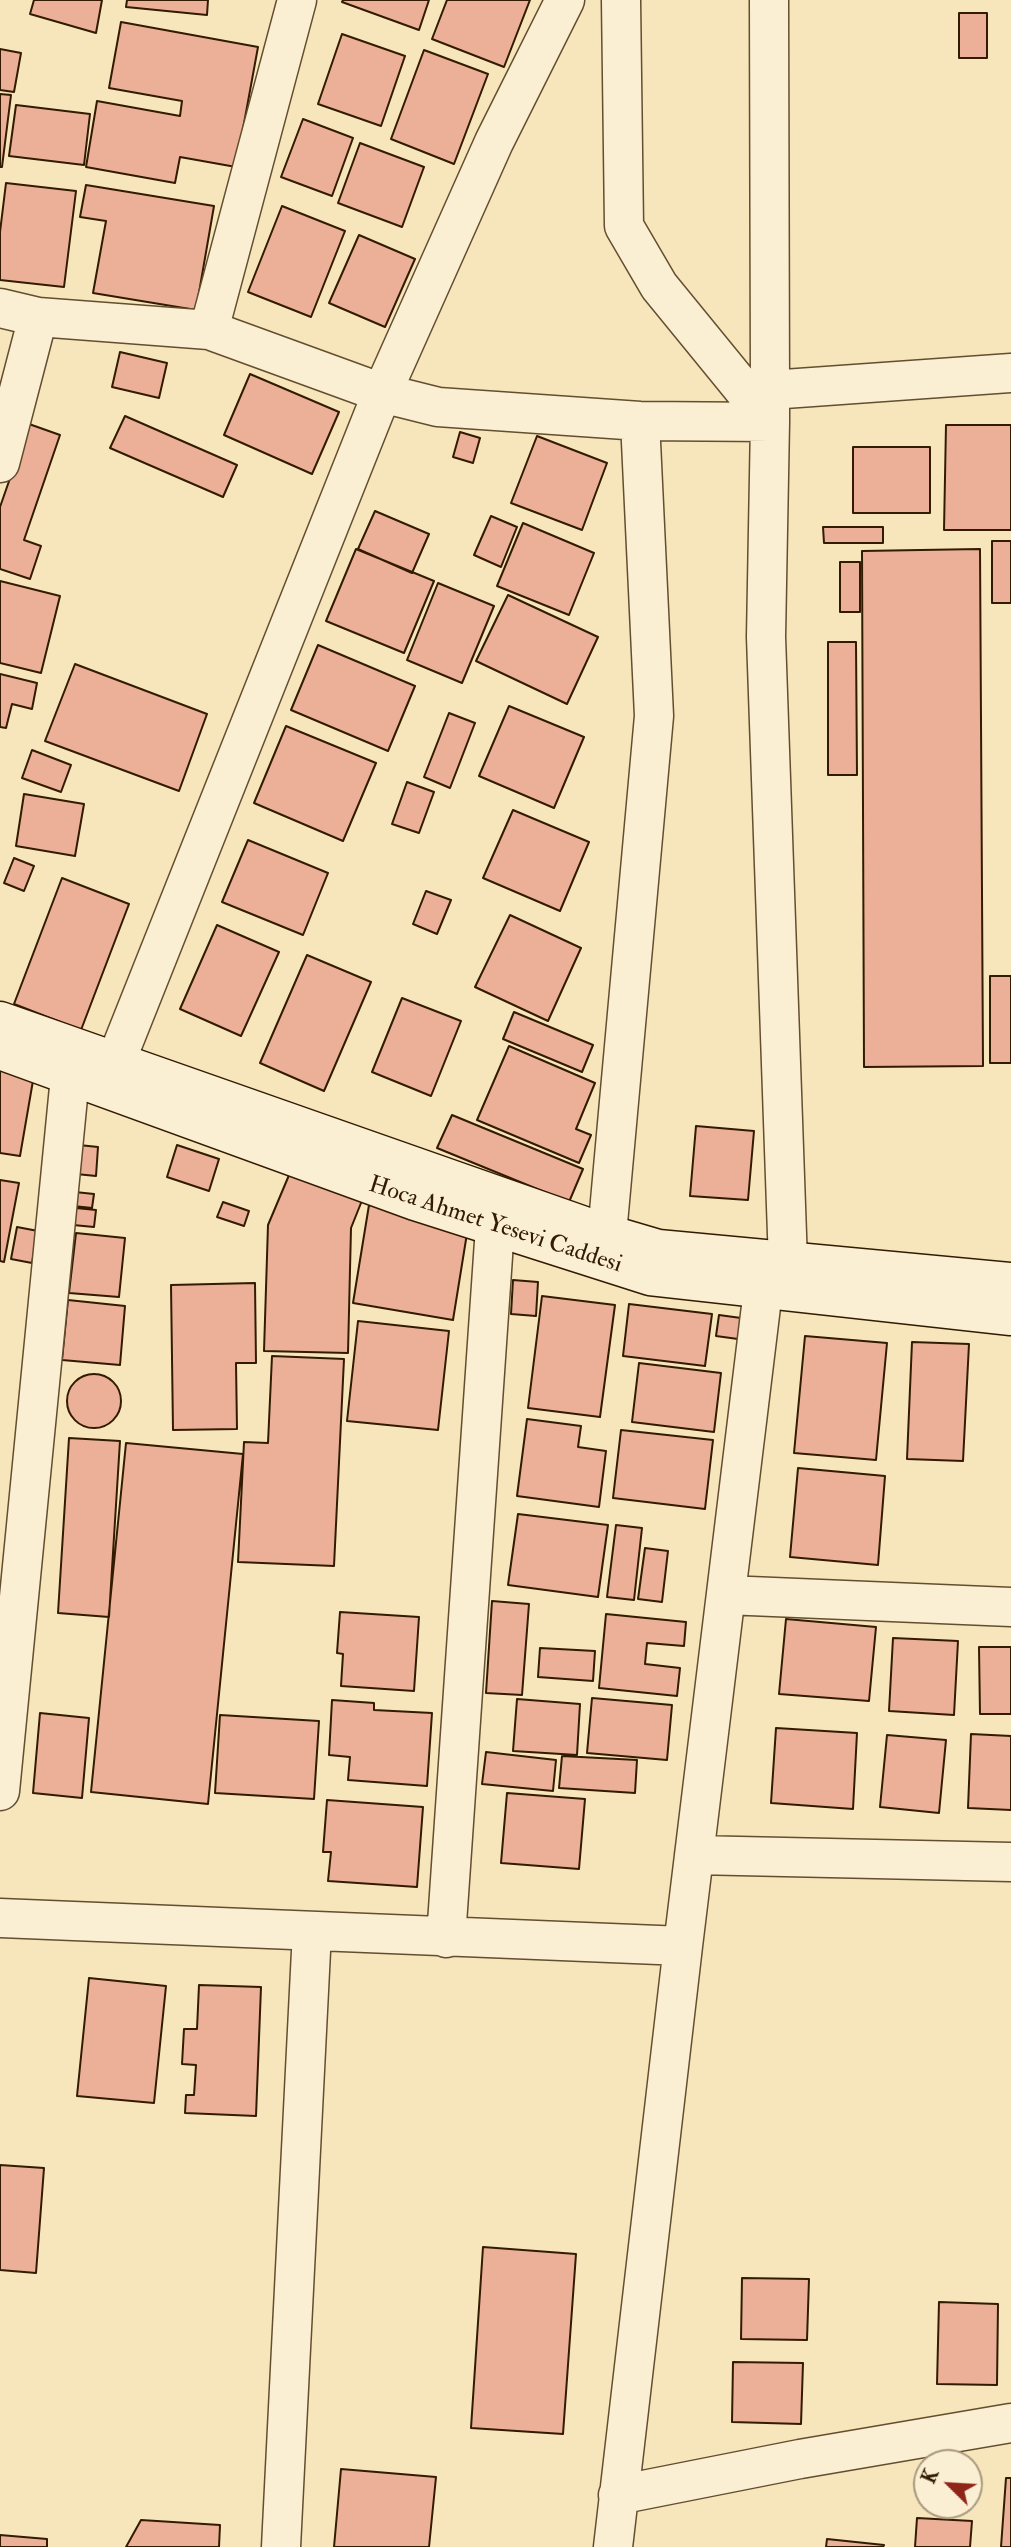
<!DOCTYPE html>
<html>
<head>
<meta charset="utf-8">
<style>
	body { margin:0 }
	#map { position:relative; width:1011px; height:2547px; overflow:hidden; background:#f7e5bb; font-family:"IM FELL Double Pica",serif }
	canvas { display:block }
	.north { position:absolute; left:913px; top:2449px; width:70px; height:70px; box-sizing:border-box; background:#faeed3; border:2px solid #aa9a7f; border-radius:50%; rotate:294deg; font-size:19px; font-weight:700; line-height:28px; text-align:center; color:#321b00 }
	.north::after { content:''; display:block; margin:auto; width:24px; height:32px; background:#8f2418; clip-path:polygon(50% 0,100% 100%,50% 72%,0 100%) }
</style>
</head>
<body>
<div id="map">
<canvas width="1011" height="2547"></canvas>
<div class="north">K</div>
</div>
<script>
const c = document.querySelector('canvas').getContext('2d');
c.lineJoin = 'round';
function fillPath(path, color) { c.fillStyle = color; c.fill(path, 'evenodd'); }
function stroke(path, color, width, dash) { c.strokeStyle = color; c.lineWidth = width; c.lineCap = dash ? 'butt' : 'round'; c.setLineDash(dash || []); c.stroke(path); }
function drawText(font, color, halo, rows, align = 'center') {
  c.font = font + ' "IM FELL Double Pica",serif'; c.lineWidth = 7; c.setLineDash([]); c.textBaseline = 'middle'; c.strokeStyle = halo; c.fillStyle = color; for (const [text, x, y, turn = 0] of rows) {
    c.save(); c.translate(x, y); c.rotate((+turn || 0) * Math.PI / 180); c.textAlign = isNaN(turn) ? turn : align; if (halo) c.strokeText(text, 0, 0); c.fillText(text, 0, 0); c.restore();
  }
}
const building = new Path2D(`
	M34,0H102L96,33L30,14Z
	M127,0H208L207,15L126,7Z
	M343,0H429L419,30L342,2Z
	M447,0H530L504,67L432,39Z
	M959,13H987V58H959Z
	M121,22L258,47L236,167L180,157L175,183L86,167L97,101L180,116L182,101L109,88Z
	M342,34L405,56L381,126L318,104Z
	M0,49L21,53L14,92L0,90Z
	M424,50L488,74L454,164L391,139Z
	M0,94L11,95L2,167H0Z
	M16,105L90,114L84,165L9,156Z
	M303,119L353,138L332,196L281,177Z
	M360,143L424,167L402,227L338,203Z
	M6,183L76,191L64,287L0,280V232Z
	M86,185L214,206L196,310L93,293L106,221L80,217Z
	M282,206L345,231L311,317L248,292Z
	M359,235L415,259L385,327L329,303Z
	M120,352L167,363L159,398L112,387Z
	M250,374L339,412L312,474L224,435Z
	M125,416L237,465L223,497L110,448Z
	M29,424L60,435L24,540L41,546L30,579L0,569V507Z
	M946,425H1011V530H944Z
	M460,432L480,438L473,463L453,457Z
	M537,436L607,463L582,530L511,503Z
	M853,447H930V513H853Z
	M375,511L429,534L412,573L358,549Z
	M491,516L517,527L501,567L474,555Z
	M523,523L594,553L569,615L497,586Z
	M823,527H883V543H824Z
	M992,541H1011V603H992Z
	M356,549L434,581L404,653L326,621Z
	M980,549L983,1066L864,1067L862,551Z
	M840,562H860V612H840Z
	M0,581L60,596L41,673L0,663Z
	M438,583L494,606L462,683L407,660Z
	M508,595L598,637L567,704L476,661Z
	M828,642H856L857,775H828Z
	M318,645L415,686L388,751L291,710Z
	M75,664L207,714L179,791L45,741Z
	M0,674L37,683L32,709L12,704L6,728L0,727Z
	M509,706L584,737L554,808L479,776Z
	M449,713L475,723L450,788L424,777Z
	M286,726L376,763L343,841L254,803Z
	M32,750L71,765L61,792L22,778Z
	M407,782L434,792L419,833L392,824Z
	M24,794L84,804L75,856L16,846Z
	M513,810L589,842L560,911L483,878Z
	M248,840L328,873L303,935L222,902Z
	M14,858L34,866L24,891L4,883Z
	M62,878L129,904L81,1030L14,1004Z
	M426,891L451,900L437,934L413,924Z
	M510,915L581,948L548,1021L475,987Z
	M217,925L279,952L241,1036L180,1009Z
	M307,955L371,982L324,1091L260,1063Z
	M990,976H1011V1063H990Z
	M402,998L461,1021L431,1096L372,1072Z
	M514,1012L593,1045L582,1072L503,1039Z
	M509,1046L595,1083L576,1129L591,1135L579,1163L477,1120Z
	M0,1063L35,1069L20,1156L0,1153Z
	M452,1115L583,1169L569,1202L437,1148Z
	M696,1126L754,1131L748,1200L690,1196Z
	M79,1145L98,1147L96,1176L76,1174Z
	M177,1145L219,1159L209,1191L167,1177Z
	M292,1168L363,1198L351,1228L348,1353L264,1351L268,1225Z
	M0,1180L19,1183L4,1262L0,1261Z
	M75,1192L94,1194L92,1208L73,1206Z
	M223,1202L249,1211L244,1226L217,1217Z
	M369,1205L469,1221L453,1320L353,1303Z
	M76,1208L96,1210L94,1227L73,1225Z
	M17,1227L38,1231L32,1263L11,1259Z
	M76,1233L125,1238L119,1297L69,1293Z
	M513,1280L538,1282L536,1316L511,1314Z
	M255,1283L256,1363H236L237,1429L173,1430L171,1285Z
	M542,1296L615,1305L600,1417L528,1408Z
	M68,1300L125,1306L120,1365L62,1360Z
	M629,1304L712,1314L705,1366L623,1356Z
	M719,1315L741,1318L738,1339L716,1336Z
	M358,1321L449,1331L438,1430L347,1421Z
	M805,1336L887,1343L876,1460L794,1453Z
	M912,1342L969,1344L963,1461L907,1459Z
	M272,1356L344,1359L334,1566L238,1562L244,1442L268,1443Z
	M639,1363L721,1373L714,1432L632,1422Z
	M67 1401a27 27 0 1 1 54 0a27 27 0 1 1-54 0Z
	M527,1419L581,1426L578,1447L606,1451L599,1507L517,1496Z
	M621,1430L713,1440L705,1509L613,1498Z
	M69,1438L120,1441L109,1617L58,1613Z
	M126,1443L243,1454L208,1804L91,1792Z
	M798,1468L885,1476L878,1565L790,1557Z
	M518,1514L608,1525L598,1597L508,1585Z
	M616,1525L642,1528L634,1600L607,1597Z
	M645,1548L668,1551L662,1602L638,1599Z
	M492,1601L529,1604L522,1695L486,1693Z
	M340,1612L419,1617L414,1691L341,1686L343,1654L337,1653Z
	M606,1614L686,1622L684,1646L647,1643L645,1664L680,1668L677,1696L599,1688Z
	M786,1619L876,1627L869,1701L779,1694Z
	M893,1638L958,1641L954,1715L889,1711Z
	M979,1647H1011V1714H980Z
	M540,1648L595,1651L593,1681L538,1677Z
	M592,1698L672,1705L667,1760L587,1753Z
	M517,1699L580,1704L577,1755L513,1751Z
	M332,1700L374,1703V1710L432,1713L427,1786L348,1780L350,1757L329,1755Z
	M40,1713L89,1718L82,1798L33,1793Z
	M220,1715L319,1721L314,1799L215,1793Z
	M776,1728L857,1733L853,1809L771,1803Z
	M971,1734L1011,1736V1810L968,1808Z
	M887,1735L946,1740L939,1813L880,1807Z
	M486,1752L556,1760L553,1791L482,1784Z
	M562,1756L637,1760L635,1793L559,1788Z
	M507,1793L585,1799L579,1869L501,1863Z
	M327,1800L423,1807L417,1887L328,1881L331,1852H323Z
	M89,1978L166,1986L154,2103L77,2096Z
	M199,1985L261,1987L256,2116L185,2113L186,2095H194L196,2065L182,2064L184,2029H197Z
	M0,2165L44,2168L36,2273L0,2270Z
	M483,2247L576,2254L563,2434L471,2428Z
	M742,2278L809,2279L807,2340L741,2339Z
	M939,2302L998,2304L997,2385L937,2384Z
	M733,2362L803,2363L801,2424L732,2422Z
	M341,2469L436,2477L429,2547H334Z
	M1006,2478H1011V2547H1001Z
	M917,2518L972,2521L970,2547H915Z
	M141,2520L220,2525L219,2547H126Z
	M0,2535L47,2539V2547H0Z
	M827,2539L884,2545L883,2547H826Z`);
fillPath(building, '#ebb097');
stroke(building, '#321b00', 2);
const street = new Path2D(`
	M621,0L624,226L659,286L770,422L766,637L788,1263
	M769,0L770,390
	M0,308L38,317L209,330L382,393L438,407L640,421L770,422V390L1011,373
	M209,330L297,0
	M0,463L38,317
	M116,1061L382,393L494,142L565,0
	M607,1234L654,716L640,421
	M726,1595L1011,1607
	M0,1791L70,1077
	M694,1855L1011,1862
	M0,1918L683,1946
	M446,1938L495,1227
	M618,2495L800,2459L1011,2423
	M281,2547L312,1931
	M613,2547L683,1946L763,1290`);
const secondary = new Path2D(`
	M0,1021L607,1234L658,1249L1011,1282
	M0,1050L415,1201L650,1276L1011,1316`);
stroke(street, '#634e2f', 41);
stroke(secondary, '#321b00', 41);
stroke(street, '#faeed3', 38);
stroke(secondary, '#faeed3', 38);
drawText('24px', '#321b00', '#faeed3', [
	["Hoca Ahmet Yesevi Caddesi",495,1226,18]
]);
</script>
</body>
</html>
